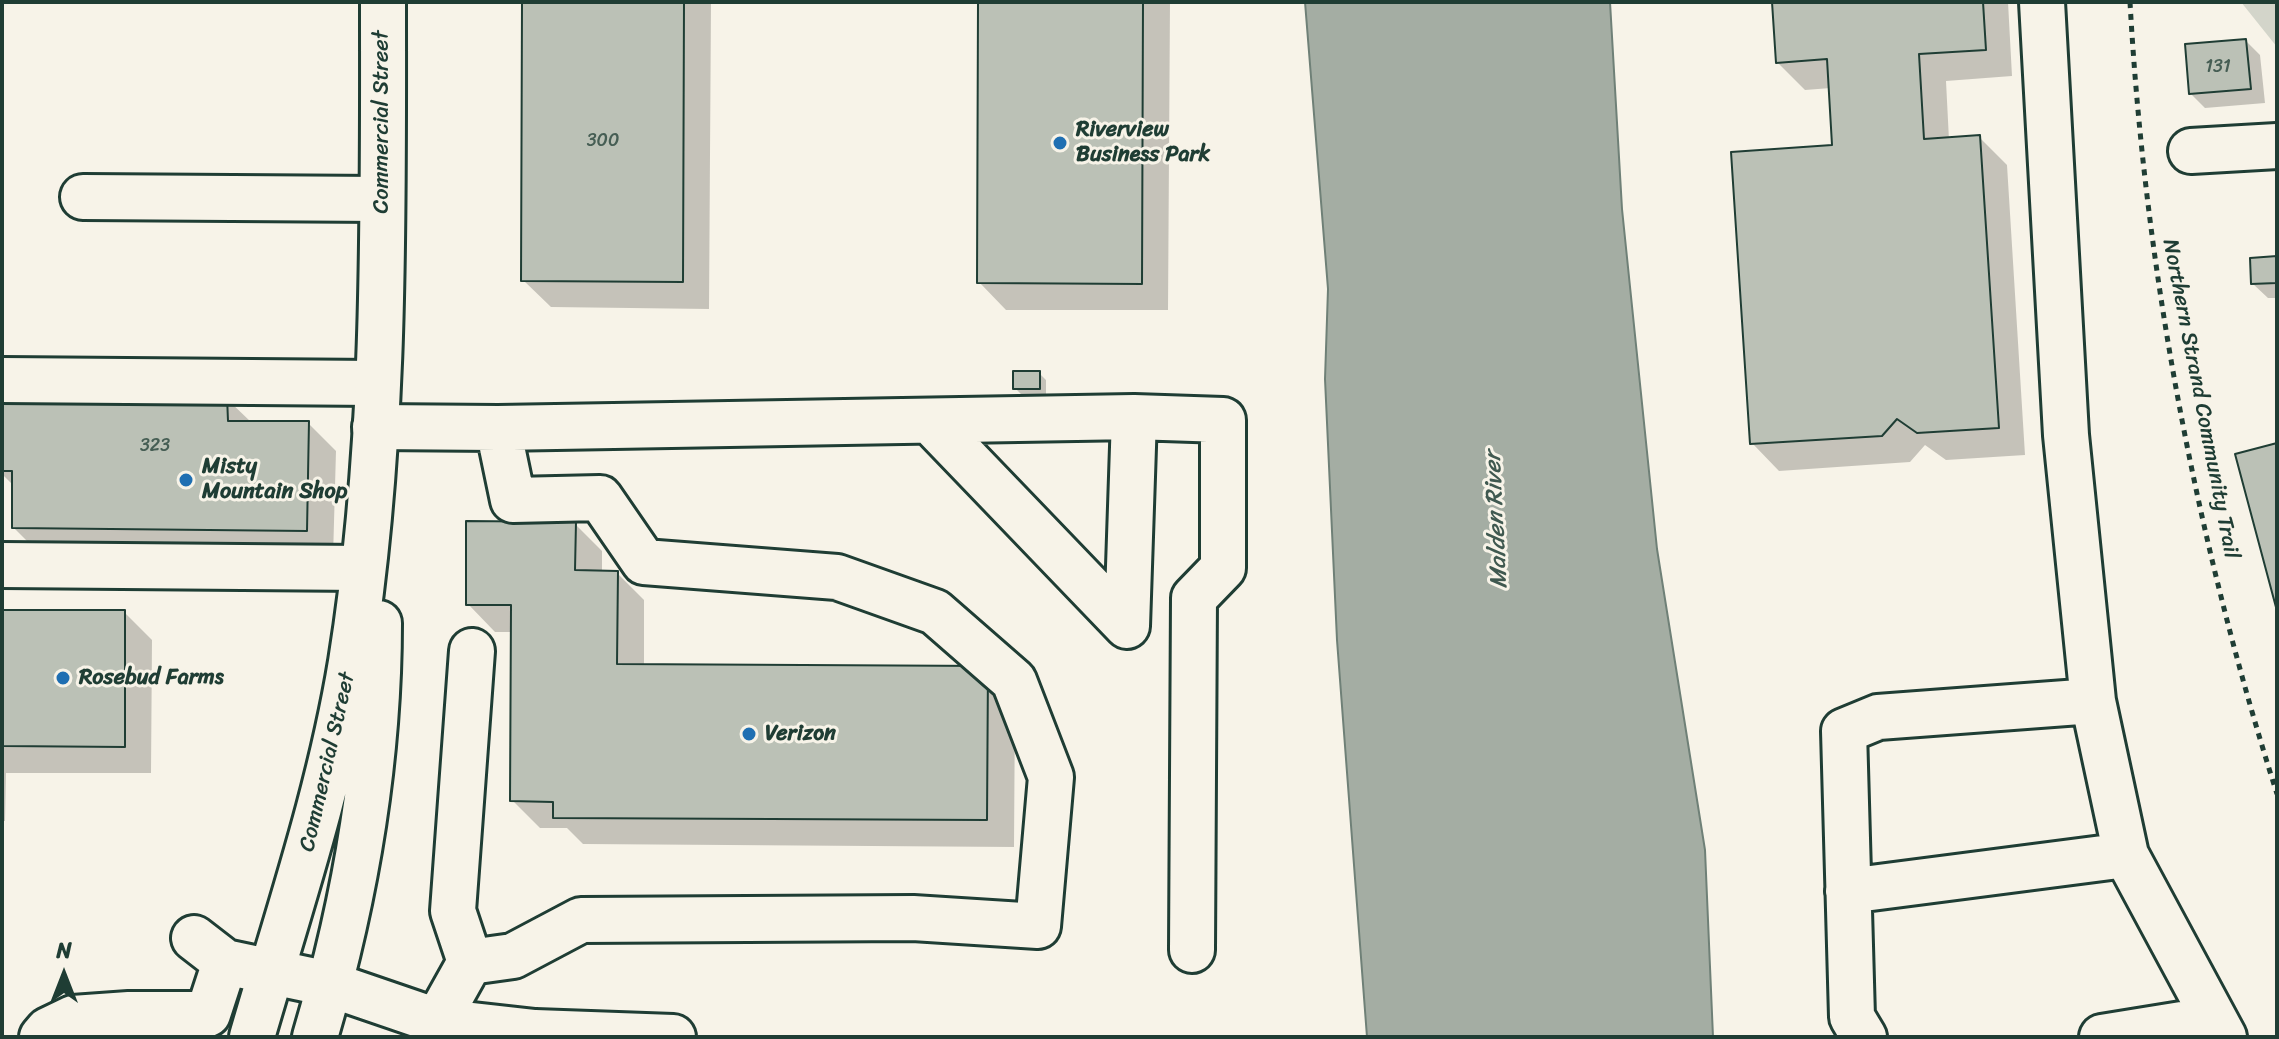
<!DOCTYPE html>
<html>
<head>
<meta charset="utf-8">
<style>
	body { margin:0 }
	#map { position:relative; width:2279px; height:1039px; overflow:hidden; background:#f7f3e8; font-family:Sriracha,sans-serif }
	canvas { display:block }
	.frame { position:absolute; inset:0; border:4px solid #1f3d34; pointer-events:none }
	.north { position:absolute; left:24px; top:935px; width:80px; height:80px; -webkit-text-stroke:6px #f7f3e8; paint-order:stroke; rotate:0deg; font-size:22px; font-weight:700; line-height:32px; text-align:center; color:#1f3d34 }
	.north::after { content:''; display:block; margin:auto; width:28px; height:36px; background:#1f3d34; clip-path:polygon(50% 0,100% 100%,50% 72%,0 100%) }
</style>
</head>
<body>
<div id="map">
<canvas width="2279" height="1039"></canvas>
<div class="frame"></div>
<div class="north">N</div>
</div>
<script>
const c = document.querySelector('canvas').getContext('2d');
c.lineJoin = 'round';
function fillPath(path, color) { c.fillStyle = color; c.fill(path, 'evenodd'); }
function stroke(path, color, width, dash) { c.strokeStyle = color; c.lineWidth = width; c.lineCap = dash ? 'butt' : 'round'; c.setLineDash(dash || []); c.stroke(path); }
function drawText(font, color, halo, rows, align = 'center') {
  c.font = font + ' Sriracha,sans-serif'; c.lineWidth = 6; c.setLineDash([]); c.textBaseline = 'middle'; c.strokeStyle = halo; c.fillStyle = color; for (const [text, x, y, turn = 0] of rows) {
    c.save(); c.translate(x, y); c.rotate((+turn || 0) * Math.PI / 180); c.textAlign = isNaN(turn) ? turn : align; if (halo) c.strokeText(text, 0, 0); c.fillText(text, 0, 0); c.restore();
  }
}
fillPath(new Path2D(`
	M2241,2H2277V47Z`), '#d3d5ca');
const water = new Path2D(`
	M1305,2H1610L1622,209L1657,549L1705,850L1713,1037H1367L1337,640L1325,379L1328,289Z`);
fillPath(water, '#a4ada3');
stroke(water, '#6f8077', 2);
fillPath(new Path2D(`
	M524,2H711L709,309L551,307L523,280Z
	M980,2H1170L1168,310H1006L979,282Z
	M1774,2H2008L2012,76L1946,81L1949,140L1980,138L2007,165L2025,455L1946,460L1925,445L1910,462L1779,471L1752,443L1834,147L1831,88L1805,90L1777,62Z
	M2246,41L2260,55L2265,103L2205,108L2191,94Z
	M2277,258V298H2268L2253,284Z
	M1039,373L1046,380V395H1022L1015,388Z
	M226,398L252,423H308L336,451L333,558L41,555L14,528V486L2,474V400Z
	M575,524L602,551V572L617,573L644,600V667L987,668L1015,696L1014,847L583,844L567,828H540L512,800L513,632H495L468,604Z
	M2,612H124L152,640L151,773H6L5,821H2Z`), '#0003');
const building = new Path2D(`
	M522,2H684L683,282L521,281Z
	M978,2H1143L1142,284L977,283Z
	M1772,2H1983L1986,50L1919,54L1924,139L1980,135L1999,428L1917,433L1897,419L1882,436L1750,444L1731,152L1832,145L1827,59L1776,63Z
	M2246,39L2251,89L2189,94L2185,44Z
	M2277,256V283L2251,284L2250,258Z
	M1013,371H1040V389H1013Z
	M227,396L228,421H309L307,531L12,528V471H2V398Z
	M2277,443V611L2235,454Z
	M466,521L576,522L575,570L618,571L617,664L988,666L987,820L553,818V802L510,801L511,605H466Z
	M2,610H125V747L2,746Z`);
fillPath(building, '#bbc1b6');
stroke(building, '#1f3d34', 2);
const minor = new Path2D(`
	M2042,2L2066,435L2093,701L2126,855L2224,1037
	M2191,151L2277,146
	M83,197L382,199
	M2,380L377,383
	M1134,417L1223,420V568L1194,598L1192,950
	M375,427L498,428L1134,417L1127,626L930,421
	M2,565L363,568
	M1848,891L2126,855
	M194,938L225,962L329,984L437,1021L535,1032L673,1037
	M470,962L453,911L472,651
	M437,1021L470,962L513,956L581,920L913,918L1038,926L1051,777L1014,681L935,612L837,577L644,562L600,498L513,500L498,428
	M42,1037L48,1030L73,1018L129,1014H208L225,962
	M1864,1037L1852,1017L1844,731L1878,717L2093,701
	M2102,1037L2213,1019`);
const major = new Path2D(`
	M252,1037C288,913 330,790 351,662C386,444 383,222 383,2
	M315,1037C355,902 379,764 379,623`);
stroke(minor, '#1f3d34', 50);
stroke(major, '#1f3d34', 50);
stroke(new Path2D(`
	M2130,2C2145,270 2196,539 2277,794`), '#1f3d34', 5, [6, 6]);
stroke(minor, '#f7f3e8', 44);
stroke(major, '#f7f3e8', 44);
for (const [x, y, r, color] of [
	[1060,143,8,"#1f6fb2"],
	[186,480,8,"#1f6fb2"],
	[63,678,8,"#1f6fb2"],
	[749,734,8,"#1f6fb2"]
]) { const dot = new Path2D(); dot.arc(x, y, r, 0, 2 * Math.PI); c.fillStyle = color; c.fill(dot); stroke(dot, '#f7f3e8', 3); }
drawText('18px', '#465e54', null, [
	["131",2218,67],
	["300",603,141],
	["323",155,446]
]);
drawText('22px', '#1f3d34', '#f7f3e8', [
	["Commercial Street",382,122,-90],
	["Northern Strand Community Trail",2200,399,79],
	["Commercial Street",328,762,-77]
]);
drawText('bold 22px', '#1f3d34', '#f7f3e8', [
	["Riverview",1076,130],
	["Business Park",1076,155],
	["Misty",202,467],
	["Mountain Shop",202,492],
	["Rosebud Farms",79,678],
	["Verizon",765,734]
], 'left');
drawText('italic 24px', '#405950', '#f7f3e8', [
	["Malden River",1497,520,-93]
]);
</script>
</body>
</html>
